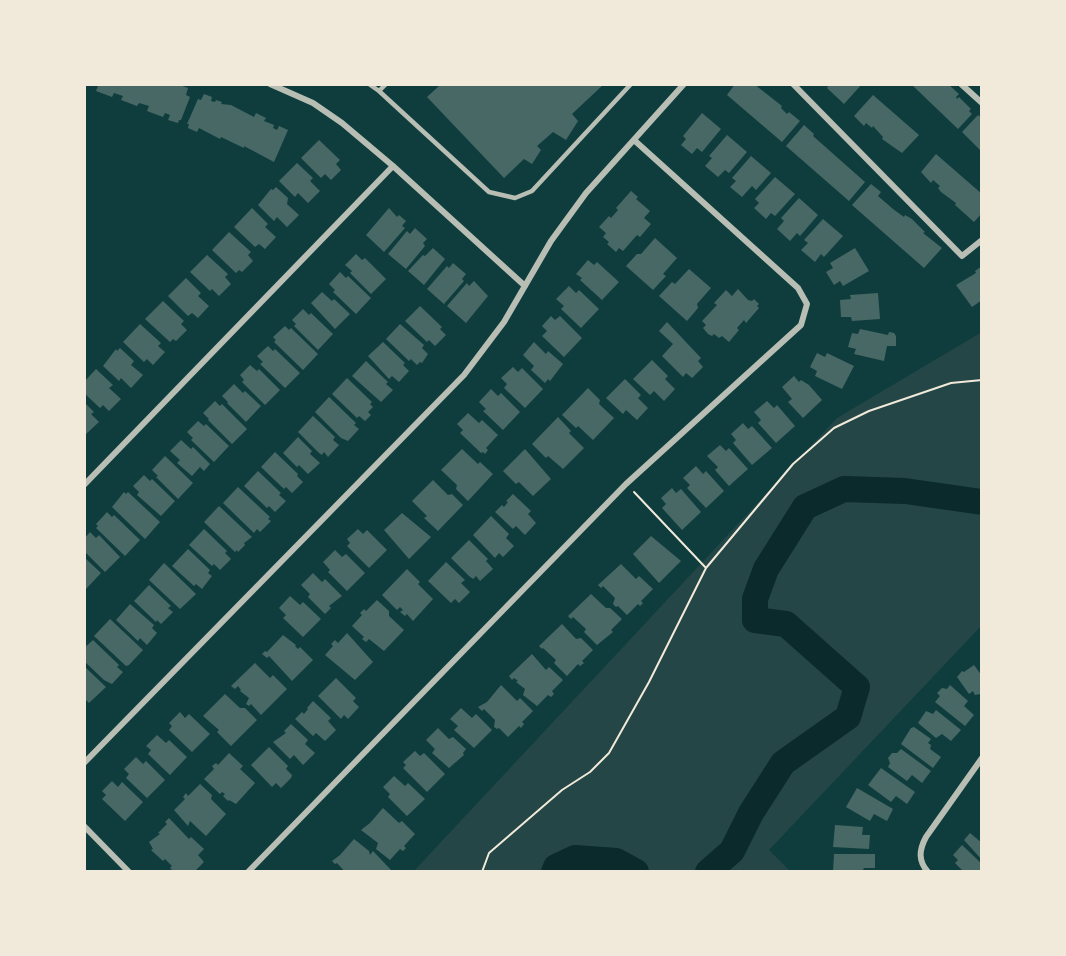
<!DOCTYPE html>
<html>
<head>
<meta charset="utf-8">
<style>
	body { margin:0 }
	#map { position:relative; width:1066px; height:956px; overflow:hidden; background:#0f3d3e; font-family:"Noto Sans",sans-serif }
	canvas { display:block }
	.frame { position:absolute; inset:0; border:86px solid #f1e9da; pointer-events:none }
</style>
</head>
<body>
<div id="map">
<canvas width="1066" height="956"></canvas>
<div class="frame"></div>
</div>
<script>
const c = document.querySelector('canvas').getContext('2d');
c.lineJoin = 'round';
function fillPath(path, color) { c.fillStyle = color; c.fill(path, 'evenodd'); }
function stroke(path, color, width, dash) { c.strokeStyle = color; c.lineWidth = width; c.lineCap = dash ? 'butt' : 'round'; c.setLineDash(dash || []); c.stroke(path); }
fillPath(new Path2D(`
	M982,332V625L769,850L791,872H413L837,418Z`), '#244646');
stroke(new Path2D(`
	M554,872L556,867L575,858L616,861L636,872
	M708,872L732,851L751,813L783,763L848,717L857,687L786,624L755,620V599L766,569L805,507L844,489L905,491L982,502`), '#0a2a2b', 26);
fillPath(new Path2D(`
	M93,84H177L188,88L186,95L190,97L181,120H179L178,123L168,120L170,115L165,113L163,117L147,111L149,106L139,103L137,106L121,100L123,96L114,93L112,97L96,91L98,86Z
	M439,84H604L572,114L578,121L566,140L553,132L537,146L541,150L532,164L524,159L504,178L427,97L439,86Z
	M735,84H754L782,106L781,108L787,114L789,112L800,121L782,142L727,95Z
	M828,84H862L844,104L827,88L829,85Z
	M911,84H948L959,94L956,97L957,99L959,97L971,109L969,111L972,114L958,129Z
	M204,94L212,97L211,101L215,102L216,100L222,102L221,104L231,105L254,117L256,113L266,118L264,121L274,125L273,128L277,130L279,126L288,130L274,162L244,146V148L221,137L220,139L199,128L197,132L188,128L189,124H187L198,99L201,100Z
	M873,95L919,135L902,153L882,139L883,137L873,126L872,128L866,123L864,126L854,116Z
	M702,113L721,129L702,152L697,148L692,154L681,145L686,139L683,136Z
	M978,115L982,118V152L962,132Z
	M804,125L814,134L813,136L865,182L849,201L786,146Z
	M727,135L747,152L729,173L725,170L718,177L705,166L712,158L709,156Z
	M319,140L340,160L336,164L341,170L331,180L325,174L321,178L301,158Z
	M936,154L982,194V213L974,222L955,205L956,203L941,192L938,188L940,186L933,180L931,183L921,172Z
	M751,156L771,173L756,190L752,186L742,197L730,187L736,181L732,178Z
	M297,163L313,178L310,181L320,191L308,203L298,193L295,197L279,181Z
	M775,177L795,194L775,216L771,213L766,219L754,208L759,203L755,199Z
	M871,184L881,192L878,196L893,209L904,217L905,215L912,219L925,232L923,233L942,248L924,268L852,205Z
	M276,187L288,198L287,204L299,215L287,227L277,217L274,221L258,205L271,189L273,190Z
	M631,191L638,197L636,199L650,211L644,218L651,224L640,237L637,235L623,251L619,248L616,252L607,244L609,242L603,237L606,233L599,227L609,216L611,218L618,210L616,208Z
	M799,198L818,215L800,236L797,233L790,241L777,229L784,221L781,218Z
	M252,208L268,224L265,227L276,237L265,249L259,244L255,247L234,227Z
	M389,208L397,217L399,215L406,221L402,226L405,228L384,252L366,235Z
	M823,219L843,236L824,257L821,254L815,262L801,250L808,243L804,240Z
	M415,228L427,239L423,243L425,246L406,269L388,254L407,231L410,234Z
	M229,232L251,252L248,255L253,261L242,272L239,270L236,273L212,250Z
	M655,238L677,258L663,274L666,276L653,290L626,266L637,254H641Z
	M433,248L445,259L424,285L408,271L423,255L425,256Z
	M855,248L869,271L843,286L840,281L834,285L826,272L833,268L830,263Z
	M356,254L362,260L365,258L386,279L371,294L350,273L352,271L345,265Z
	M207,255L228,274L225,277L231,284L219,296L212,289L210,291L190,272Z
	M588,260L594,265L597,262L619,282L602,300L580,280L582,278L576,274Z
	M453,263L466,274L462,279L464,281L444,304L427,289L447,266L449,268Z
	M982,266V300L972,307L956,285L976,273L975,271Z
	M689,269L711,288L697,304L698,308L687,321L659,296L672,282L675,284Z
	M340,272L346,278L348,276L371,298L356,314L333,292L335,290L329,284Z
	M186,278L201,293L198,296L209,306L198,318L192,313L188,316L168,296Z
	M474,281L488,296L466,323L447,306L467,283L469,286Z
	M569,286L576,293L579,290L599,309L581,328L561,309L564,306L556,299Z
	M738,289L748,300L752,301L754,299L759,304L757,306L759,308L746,323L744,320L737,328L739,330L729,342L722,336L719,338L714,334L712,336L708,334L703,328L706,325L702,321L717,305L714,303L726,290L732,296Z
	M322,292L332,301L334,299L350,314L335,329L311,303Z
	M878,293L880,319L852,321L851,317H841L840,300L851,299L850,295Z
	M163,301L184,321L181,324L187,330L176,341L173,339L170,342L145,319Z
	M420,306L442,327L440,329L446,335L435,346L429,340L427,342L405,321Z
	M303,309L309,315L311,313L333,334L318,350L294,326L296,324L292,320Z
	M551,316L555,320L560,316L582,338L564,357L542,336L547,331L542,326Z
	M667,322L701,358L698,361L703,367L692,378L686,373L683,377L662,356L673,344L659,331Z
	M140,324L161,343L158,346L165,352L153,365L147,359L144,362L123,342Z
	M400,324L424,345L422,348L428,354L422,363L420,362L417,365L411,359L409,361L386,339Z
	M285,326L289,330L291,328L318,354L303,370L274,342L276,340L273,337Z
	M860,329L888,335L889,332L894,333L896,336V346H887L884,361L854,354L856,349L848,347L852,333L858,334Z
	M383,342L405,363L403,365L409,371L399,382L392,376L389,379L368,356Z
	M534,342L546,354L548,351L563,364L550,381L548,379L545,383L531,370L534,366L523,355Z
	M268,346L273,351L275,349L300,373L285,388L260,364L263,362L257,356Z
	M120,348L134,361L131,365L143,375L131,388L121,378L119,381L103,366L116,349L117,351Z
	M817,353L825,357L827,353L854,366L842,389L815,376L817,371L810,367Z
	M652,360L668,376L665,379L675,389L664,401L654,391L650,395L633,379Z
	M366,361L388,382L386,384L393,390L381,402L352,376Z
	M250,365L257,371L259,369L280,390L265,405L242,382L244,380L240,375Z
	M513,367L518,372L522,368L543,389L525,408L504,388L507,384L501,378Z
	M96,369L113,385L109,388L121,399L109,411L103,405L100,408L84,393V382Z
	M794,376L799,382L801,380L809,385L822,400L803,418L788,402L792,399L782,387Z
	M347,378L372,402L370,404L373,407L368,412L371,415L365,421L359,416L357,418L332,394Z
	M625,379L641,395L638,398L648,408L637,420L626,410L623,414L606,398Z
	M234,384L243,393L245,391L261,406L246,422L227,403L228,402L222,396Z
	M588,388L600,400L599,404L614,418L593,440L578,426L576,428L562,415Z
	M491,389L498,396L501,393L520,412L503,430L483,411L486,409L479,402Z
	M329,397L356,423L354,425L359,429L348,441L341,438L315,412Z
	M215,401L220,406L222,404L247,429L232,444L208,420L209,419L203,413Z
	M767,401L774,408L777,405L795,426L776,443L758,423L761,420L754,412Z
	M84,402L94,412L91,414L99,422L86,434L84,432Z
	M468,413L479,423L482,420L498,435L486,448L488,450L485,454L483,452L481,453L460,433L463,430L457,424Z
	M313,416L335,437L333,440L339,445L328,457L324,452L322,455L319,453L298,432Z
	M558,417L571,431L569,433L584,448L563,469L548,456L546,458L532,444Z
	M198,421L204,426L206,424L229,446L214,462L191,440L193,438L187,432Z
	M743,423L748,429L752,426L772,448L752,465L733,443L736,440L731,434Z
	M298,437L312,451L310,454L320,463L308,474L299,465L297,467L283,453Z
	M181,440L191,449L193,447L210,464L204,471L200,467L192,476L177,463L180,460L170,451Z
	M720,445L726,451L729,448L748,469L729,486L715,470L718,467L707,456Z
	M462,449L478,464L480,462L493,474L468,501L456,489L457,485L441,470Z
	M525,449L551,479L533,496L519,482L516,484L503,471Z
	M275,452L298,474L297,476L303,482L292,493L286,487L284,489L261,467Z
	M165,456L193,483L178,499L156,477L158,476L152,470Z
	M696,466L703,474L706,471L724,491L706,508L687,488L690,485L683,478Z
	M258,471L281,493L279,495L286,501L275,512L269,506L267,508L244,486Z
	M144,475L150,481L152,479L175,501L161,516L137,495L139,492L133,486Z
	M433,480L448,495L452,494L463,505L438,531L424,518L427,516L412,501Z
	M238,487L270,517L268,519L271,521L260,532L257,529L254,533L223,503Z
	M672,488L676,493L681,489L701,512L682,530L662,508L666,504L661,498Z
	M124,492L126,494L128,492L160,522L145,539L112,507Z
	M513,494L531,511L528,514L536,523L525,535L516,526L513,529L495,512L502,505L504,507L508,502L506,501Z
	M219,506L252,537L244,543L245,545L238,552L237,550L235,552L204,522Z
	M107,512L112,517L114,515L140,540L125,556L96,528L98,526L96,524Z
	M402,513L431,537L409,559L384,530Z
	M491,516L509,534L506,538L514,546L503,557L499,553L495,558L473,535Z
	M204,529L227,551L225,553L231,559L220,570L214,564L212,566L189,545Z
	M358,529L363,534L367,530L387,550L369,568L347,546L350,543L347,539Z
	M90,532L96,538L99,535L120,557L105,572L84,551V539Z
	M651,536L681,561L659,583L633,554Z
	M469,540L488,559L486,561L493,569L480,581L476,576L473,579L469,576L451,558Z
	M188,549L210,570L208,573L212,576L202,589L196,584L194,586L172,566Z
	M335,550L342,557L346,554L365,573L347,591L328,572L330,570L323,562Z
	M85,558L101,573L86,589L84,587Z
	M446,562L465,580L461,583L470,592L459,603L455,599L451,603L428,581Z
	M164,563L196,594L180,609L149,580Z
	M621,564L636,579L639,576L653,589L641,601L643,603L640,606L638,604L627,615L618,606L616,607L613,604L615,598L603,586L601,588L598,585Z
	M407,569L420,582L418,584L433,599L413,621L407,614L405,616L400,612L403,610L400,607L397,610L382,595Z
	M313,573L322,582L325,579L342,596L329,606L331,608L325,614L308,597L310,594L301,585Z
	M149,585L171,606L168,608L173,612L161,624L157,620L156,622L134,601Z
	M591,594L606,608H610L622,619L611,630L613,632L597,645L584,632L586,629L573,617L571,619L568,616Z
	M290,596L300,605L303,602L321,619L303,637L283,618L286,615L279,608Z
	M377,600L389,611V616L404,630L384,651L369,639L366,642L362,639L364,637L352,626L362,615L360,613L364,609L366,611Z
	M130,604L154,625L152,628L157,633L147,645L140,638L138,641L116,620Z
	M110,619L143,650L129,665L126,666L94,636Z
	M562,624L576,639L581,638L593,650L582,661L584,663L580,666L578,664L567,676L554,663L556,660L543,648L542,649L539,646Z
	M347,633L373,662L355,680L325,655L333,646L331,644L335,640L338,643Z
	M283,635L296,645L295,646L298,649L300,647L313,660L292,681L269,656L267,658L262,654L265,651L267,652Z
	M93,640L119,665L117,667L123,672L112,684L104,680L84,661V648Z
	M532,654L546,670L549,667L563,680L552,691L554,694L551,697L548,695L537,706L523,695L525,689L516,682L518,681L514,678L512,680L509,676Z
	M255,663L270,678L273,675L287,689L261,715L251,704L249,706L246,704L249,698L240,691L241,690L238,686L235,689L231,686Z
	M974,665L982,676V697L980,694L975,695L973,691L969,694L957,677L962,671L964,672Z
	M84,666L106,687L89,703L84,698Z
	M336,678L356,698L353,701L359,707L348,719L344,715L341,719L318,696Z
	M501,685L517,701L520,698L533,711L522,722L524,724L521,728L519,726L508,737L499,728L497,729L494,727L495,720L484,709L482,711L478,707L487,702Z
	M950,685L968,701L964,706L974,715L965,726L935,702L940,696L937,693L942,688L947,689Z
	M225,694L240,708H245L257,720L231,746L217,732L219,730L203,716Z
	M313,701L331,718L328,721L336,730L325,741L316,733L313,736L295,719L302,712L304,714L308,709L307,708Z
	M461,708L472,718L476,714L492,730L474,748L454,730L458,726L450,719Z
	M936,710L961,730L951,741L942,734L936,738L918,723L926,711L933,714Z
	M180,712L185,718L189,714L210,734L192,752L169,730L172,726L169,723Z
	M291,724L308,740L305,744L315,753L303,765L294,755L290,759L273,742L286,733L284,731Z
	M914,727L931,739L928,743L931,745L930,749L941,757L933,768L901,744L911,728Z
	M438,728L449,739L453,737L466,749L463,753L464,755L449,768L432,753L435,749L426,740Z
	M157,735L166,743L169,740L187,757L170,775L148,754L151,750L146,746Z
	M269,747L288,766L286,769L292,775L291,778L281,788L276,783L272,787L251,765Z
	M901,749L931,771L922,783L912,775L907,781L888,767L890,763L888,758L892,753H897Z
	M415,751L420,756L424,753L445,774L427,792L403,768L406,765L403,762Z
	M229,753L243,766L240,769L255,783L236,804L229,800L228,801L223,796L225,794L222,792L220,794L204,779L214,769L212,766L216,763L218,765Z
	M136,757L143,764L146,761L165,780L147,798L126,778L129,774L124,769Z
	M881,768L915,792L907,804L896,796L891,802L868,785Z
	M394,776L405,786L408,783L425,799L407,816L388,797L390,794L383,787Z
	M112,781L118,787L122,782L143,802L125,821L102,799L106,795L102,791Z
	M200,784L212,795L211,799L226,814L206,836L190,821L188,826L174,810L185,799L183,797L186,793L188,796Z
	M857,788L893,809L887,821L874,814L870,821L846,807Z
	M383,808L399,823L402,821L415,834L404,846L406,848L403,851L400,849L390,860L376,849L378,843L361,830L370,823Z
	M169,818L189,839L191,837L204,849L198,855L204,862L194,872H174L170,868L172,866L165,859L163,861L151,850L153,849L149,842L160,834L158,833L167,824L165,822Z
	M835,825L863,827L862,835H870L869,849L833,847Z
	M970,833L982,843V860L964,840Z
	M354,839L369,851L370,855L373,851L391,870L388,872H345L337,863L335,864L332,861L340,855Z
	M962,845L982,864V872H964L955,863L958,860L953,855Z
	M834,854H875V868H864L862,872H833Z`), '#486865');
stroke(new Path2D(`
	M634,492L706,568
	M482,872L489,853L562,790L590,772L609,753L649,682L706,568L793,464L834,428L869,411L951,383L982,380`), '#f1e9da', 2);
stroke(new Path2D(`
	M369,84L379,91L386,84
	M379,91L489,192L515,198L532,191L631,84`), '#b8beb3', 4.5);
stroke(new Path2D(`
	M270,84L313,103L342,123L393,166L525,286
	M793,84L962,256L982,240
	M961,84L982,103
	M84,485L393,166
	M84,763L464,375L504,322L551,241L586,193L684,84
	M84,826L129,872
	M248,872L626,484L801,325L807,304L798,288L634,140
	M928,872C918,861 919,850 926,837L982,758`), '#b8beb3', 6);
</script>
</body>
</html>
